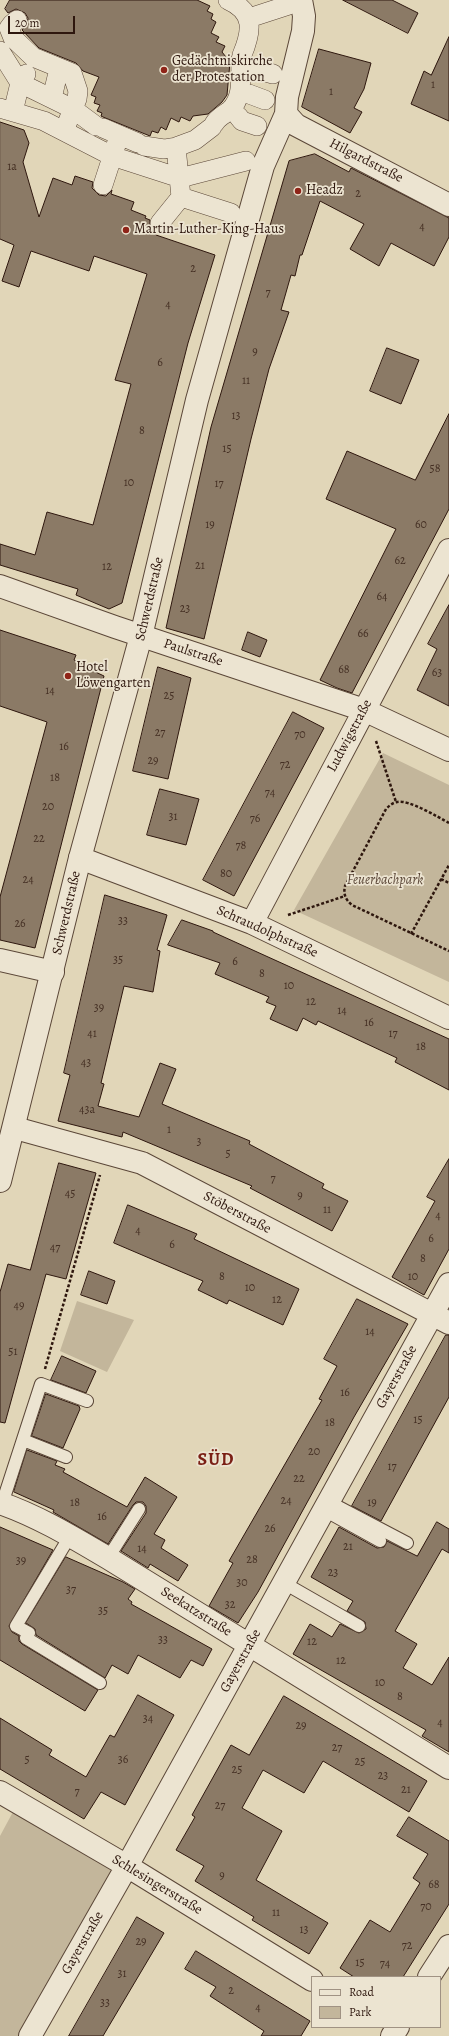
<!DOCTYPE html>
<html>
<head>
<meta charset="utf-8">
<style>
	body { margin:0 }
	#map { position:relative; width:449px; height:2036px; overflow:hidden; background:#e1d6b8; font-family:Alegreya,serif }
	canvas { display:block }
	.legend { position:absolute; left:311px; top:1976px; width:130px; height:52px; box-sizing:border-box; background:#ece4d1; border:1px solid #a09283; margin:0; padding:5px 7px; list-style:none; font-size:12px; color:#2e170e }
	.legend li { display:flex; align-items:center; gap:8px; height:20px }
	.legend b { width:20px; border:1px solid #a09283 }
	.scale { position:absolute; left:8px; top:16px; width:67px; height:18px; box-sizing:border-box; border:2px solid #2e170e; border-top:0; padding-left:5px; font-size:12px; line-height:14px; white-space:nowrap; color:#2e170e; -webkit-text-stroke:3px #ece4d1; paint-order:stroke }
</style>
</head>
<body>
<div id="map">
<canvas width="449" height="2036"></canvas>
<ul class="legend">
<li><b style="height:5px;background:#ece4d1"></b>Road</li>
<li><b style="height:11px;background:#c3b69b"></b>Park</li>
</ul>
<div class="scale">20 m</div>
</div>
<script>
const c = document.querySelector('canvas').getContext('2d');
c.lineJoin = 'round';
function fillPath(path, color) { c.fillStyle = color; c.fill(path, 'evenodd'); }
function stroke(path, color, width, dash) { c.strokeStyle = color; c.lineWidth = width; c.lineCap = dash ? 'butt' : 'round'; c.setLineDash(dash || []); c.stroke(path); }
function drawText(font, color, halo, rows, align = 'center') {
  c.font = font + ' Alegreya,serif'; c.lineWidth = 3.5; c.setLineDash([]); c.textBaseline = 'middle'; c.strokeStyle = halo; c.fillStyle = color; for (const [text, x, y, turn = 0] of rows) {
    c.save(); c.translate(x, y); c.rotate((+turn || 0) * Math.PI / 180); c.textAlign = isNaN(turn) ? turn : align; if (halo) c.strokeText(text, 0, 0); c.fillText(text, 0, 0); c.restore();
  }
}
fillPath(new Path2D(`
	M383,753L449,785V982L294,910Z
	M77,1301L134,1320L107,1372L60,1351Z
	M14,1810L116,1869L18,2036H0V1836Z`), '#c3b69b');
const building = new Path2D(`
	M10,0H197L210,6L207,11L213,14L211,19L216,22L211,33L219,37L216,42L225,46L222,52L230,62L227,95L222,102L208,114L193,116L190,121L181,117L179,122L171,118L166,130L161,127L158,133L152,131L150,136L103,117L101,116L102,113L97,111L100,105L94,103L96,97L91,95L99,77L83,71L76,63L39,48L22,30L27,24L28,18L25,13L16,9L8,13L5,9Z
	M343,0H392L418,13L408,33Z
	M449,37V121L411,104L424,71L431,75Z
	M319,49L371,63L364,89L354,108L362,112L350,133L302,107Z
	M0,122L24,130L29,143L23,162L39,217L53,178L72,185L75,176L93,182L92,188L99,195L106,196L112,190L111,194L134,202L131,210L146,216L145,218L150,220V227L156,235L215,255L188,343L122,603L109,609L76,595L78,589L0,565V544L35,555L47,512L93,525L131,384L115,380L147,274L94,256L89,271L31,251L19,287L2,281L14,245L0,239Z
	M315,154L349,172L351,168L449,218V237L434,266L391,243L379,266L350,249L364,224L320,201L302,255H300L295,276L291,275L281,310L289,312L269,369L251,439L204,639L166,628L211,427L289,161Z
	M387,348L419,360L401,404L370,391Z
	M449,414V509L352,693L337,688L320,680L396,529L326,499L347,451L415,480Z
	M449,605V706L417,690L437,649L428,644Z
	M0,630L76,655L74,660L90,666L89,669L104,676L35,948L0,940V897L47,722L0,706Z
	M248,632L267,640L260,657L242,650Z
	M158,667L191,678L168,779L133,771Z
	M293,712L324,728L234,896L203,880Z
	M160,789L199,799L186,845L147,835Z
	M105,895L167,915L157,950L160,951L153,992L124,986L101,1083L104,1084L98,1106L139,1117L160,1063L176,1069L162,1104L250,1141L249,1144L324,1184L322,1188L348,1201L332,1231L250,1188L252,1186L123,1132L122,1137L58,1121L70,1075L64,1073Z
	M182,920L213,931V932L449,1039V1090L395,1062L397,1058L318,1021L316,1025L303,1018L297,1031L270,1019L276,1006L266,1002L269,997L215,974L220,963L168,945Z
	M449,1159V1249L424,1295L392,1277L435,1201L427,1197Z
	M59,1163L96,1173L66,1279L46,1274L5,1423L0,1422V1292L8,1264L30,1270Z
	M128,1205L197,1234L194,1239L299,1289L283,1325L229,1300L227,1304L198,1290L203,1281L114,1243Z
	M89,1271L115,1281L107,1304L81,1295Z
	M357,1299L408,1324L354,1417L258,1592L238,1623L209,1606L233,1563L229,1561L322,1400L319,1399L337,1366L324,1359Z
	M446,1335H449V1397L381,1521L352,1506Z
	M62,1356L96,1371L86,1393L51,1380Z
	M46,1394L79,1406L80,1409L63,1448L32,1436Z
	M27,1450L57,1461L55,1465L65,1469L63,1472L127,1507L145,1477L177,1497L154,1534L165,1540L161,1548L188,1565L178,1581L150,1564L148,1568L121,1551L146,1513V1506L143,1502H136L133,1505L108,1544L53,1512L54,1510L14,1492Z
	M437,1522L449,1529V1553L442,1549L395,1631L417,1644L403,1668L432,1685L449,1657V1752L422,1736L426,1730L293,1654L310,1624L332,1637L340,1624L359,1633L366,1629L365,1622L347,1611L353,1601L311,1577L339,1527L377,1548L384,1547L387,1541L417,1556Z
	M0,1527L53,1550L9,1626L12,1632L19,1636V1641L22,1644L98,1690L85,1711L0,1660Z
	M66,1557L123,1582L135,1589L128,1599L132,1602L131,1604L212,1649L203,1666L191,1660L180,1678L138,1655L128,1674L112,1665L105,1678L36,1635L35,1629L26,1623Z
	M138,1695L174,1715L125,1805L101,1792L84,1819L0,1769V1718L52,1750L49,1755L86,1777L110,1735L114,1737Z
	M284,1696L427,1781L409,1812L323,1761L304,1793L263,1770L242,1808L282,1831L256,1880L328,1923L309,1954L252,1920L254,1917L195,1881L204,1866L176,1850L195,1817L192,1815L231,1745L249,1755Z
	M409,1817L449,1841V1904L403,1977H354L340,1968L370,1920L390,1932L420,1883L413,1878L428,1854L397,1836Z
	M137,1917L164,1933L103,2036H69Z
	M196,1951L310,2021L301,2036H261L264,2031L210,1996L216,1987L185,1969Z`);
fillPath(building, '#8b7a66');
stroke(building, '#2e170e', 1);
const service = new Path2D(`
	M23,1440L66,1457
	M329,1502L407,1543
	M2,1504L41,1384L87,1401
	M324,1510L380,1541
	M70,1536L16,1626L29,1633L26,1638L100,1683
	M108,1558L139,1509
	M284,1583L359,1626`);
const pedestrian = new Path2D(`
	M228,0C255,12 252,31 242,55
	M249,18L289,5
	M17,20L12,24L9,28L13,38L33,57L72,73L78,91L77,99L64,131
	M0,51L20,83L13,112
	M249,72L255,69L273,74
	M26,74L20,83L73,109L96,126
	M249,94L265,100
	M52,98L57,77
	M0,108L44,121L112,156L180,178L246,161
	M238,116L242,121L257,126
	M214,124C218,117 224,115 230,110C244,97 240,76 241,59
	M212,127L195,140L176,147L181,197L231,213
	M103,128L138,143
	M144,146L164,149L176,147
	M103,185L116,145
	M160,223L181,197`);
const minor = new Path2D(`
	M0,586L115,627L364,710L449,750
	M80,858L252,923L449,1018
	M252,923L449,550
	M0,960L53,972
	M15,1128L142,1163L449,1323
	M0,1503C38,1516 74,1538 108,1558L449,1768
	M0,1792L127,1866L312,1980
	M429,1977L449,1946
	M30,2036L127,1866L449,1284
	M392,2036L398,2027`);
const tertiary = new Path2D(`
	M286,114L296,125L449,205
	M0,1181L80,858L141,636L197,400L263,166L286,114L287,97L303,31L304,16L301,0`);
stroke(service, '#5b4738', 14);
stroke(pedestrian, '#5b4738', 20);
stroke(minor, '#5b4738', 24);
stroke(tertiary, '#5b4738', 24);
stroke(new Path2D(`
	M376,741L396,802
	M449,823C438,817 408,799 397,802C392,803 389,806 386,809L345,886C343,895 346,900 352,905L449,951
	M441,879L449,883
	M288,915L345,896
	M411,934L449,865
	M45,1369L100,1175`), '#2e170e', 2.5, [3, 2]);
stroke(service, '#ece4d1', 12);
stroke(pedestrian, '#ece4d1', 19);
stroke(minor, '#ece4d1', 22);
stroke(tertiary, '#ece4d1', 22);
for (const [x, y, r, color] of [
	[164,70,4,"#8f2418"],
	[298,191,4,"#8f2418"],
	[126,230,4,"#8f2418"],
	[68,676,4,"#8f2418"]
]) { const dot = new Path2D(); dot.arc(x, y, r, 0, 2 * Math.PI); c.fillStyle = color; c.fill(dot); stroke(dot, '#ece4d1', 1.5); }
drawText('12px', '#453024', null, [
	["1",433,85],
	["1",331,92],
	["1a",12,167],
	["2",358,194],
	["4",422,227],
	["2",193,269],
	["7",268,293],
	["4",168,305],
	["9",255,352],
	["6",160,363],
	["11",246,381],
	["13",236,416],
	["8",142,431],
	["15",227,449],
	["58",435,469],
	["10",129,483],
	["17",219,484],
	["19",210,525],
	["60",421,525],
	["62",400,561],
	["21",200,566],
	["12",107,567],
	["64",382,597],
	["23",185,609],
	["66",363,634],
	["68",344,670],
	["63",437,673],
	["14",50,691],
	["25",169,696],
	["27",160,733],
	["70",300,735],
	["16",64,747],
	["29",153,761],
	["72",285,765],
	["18",55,778],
	["74",270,793],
	["20",48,807],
	["31",173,817],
	["76",255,819],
	["22",39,839],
	["78",241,846],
	["80",226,874],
	["24",28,880],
	["33",123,921],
	["26",20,924],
	["35",118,960],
	["6",235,962],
	["8",262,974],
	["10",289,986],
	["12",311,1002],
	["39",99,1008],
	["14",342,1011],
	["16",369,1023],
	["41",92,1034],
	["17",393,1034],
	["18",421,1047],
	["43",86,1063],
	["43a",87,1110],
	["1",169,1130],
	["3",199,1142],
	["5",228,1154],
	["7",273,1179],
	["45",70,1194],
	["9",300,1196],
	["11",327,1210],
	["4",438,1216],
	["4",138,1231],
	["6",431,1239],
	["6",172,1245],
	["47",55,1248],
	["8",423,1259],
	["8",222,1277],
	["10",413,1277],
	["10",250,1288],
	["12",277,1300],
	["49",19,1306],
	["14",370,1332],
	["51",13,1352],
	["16",345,1393],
	["15",418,1420],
	["18",330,1423],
	["20",314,1452],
	["17",392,1467],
	["22",299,1479],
	["24",286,1501],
	["18",75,1503],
	["19",372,1503],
	["16",102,1517],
	["26",270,1529],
	["21",348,1547],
	["14",142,1549],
	["28",252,1560],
	["39",21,1561],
	["23",333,1573],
	["30",242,1583],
	["37",71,1590],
	["32",230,1605],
	["35",103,1611],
	["33",163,1640],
	["12",312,1642],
	["12",341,1661],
	["10",380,1683],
	["8",400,1697],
	["34",148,1719],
	["4",440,1723],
	["29",301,1726],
	["27",337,1748],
	["5",27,1760],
	["36",123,1760],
	["25",360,1762],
	["25",237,1770],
	["23",383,1776],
	["21",406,1790],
	["7",77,1792],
	["27",220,1806],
	["9",222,1876],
	["68",434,1885],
	["70",426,1907],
	["11",276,1913],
	["13",304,1930],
	["29",141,1942],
	["72",407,1946],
	["15",360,1963],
	["74",385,1964],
	["31",122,1974],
	["2",231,1991],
	["33",105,2003],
	["4",258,2008]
]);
drawText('14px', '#2e170e', '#ece4d1', [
	["Gedächtniskirche",172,62],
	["der Protestation",172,78],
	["Headz",306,191],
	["Martin-Luther-King-Haus",134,230],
	["Hotel",76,668],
	["Löwengarten",76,684]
], 'left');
drawText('14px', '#2e170e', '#ece4d1', [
	["Hilgardstraße",366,161,27],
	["Schwerdstraße",150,599,-77],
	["Paulstraße",193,653,18],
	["Ludwigstraße",350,736,-62],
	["Schwerdstraße",67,913,-77],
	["Schraudolphstraße",267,932,24],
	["Stöberstraße",237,1213,28],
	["Gayerstraße",397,1377,-61],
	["Seekatzstraße",196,1612,32],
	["Gayerstraße",241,1661,-61],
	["Schlesingerstraße",157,1885,31],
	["Gayerstraße",83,1943,-60]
]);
drawText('italic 14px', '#5b4738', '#ece4d1', [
	["Feuerbachpark",385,881]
]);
c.letterSpacing = '1px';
drawText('bold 18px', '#7a1f14', '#ece4d1', [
	["SÜD",216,1461]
]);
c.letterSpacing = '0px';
</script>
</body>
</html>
